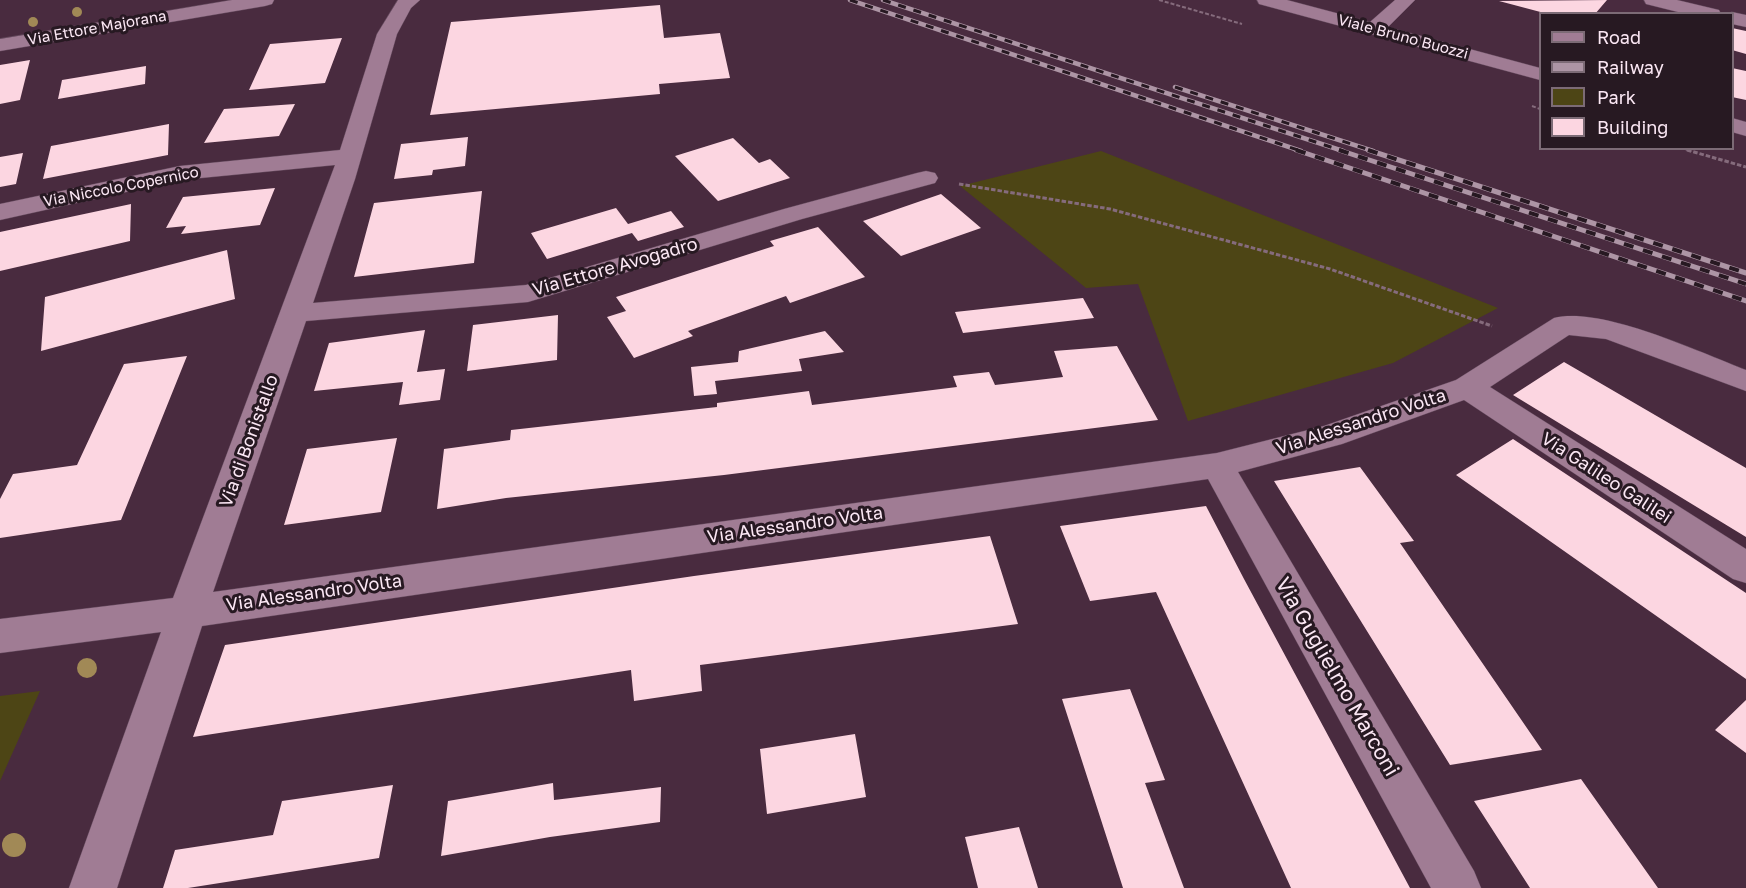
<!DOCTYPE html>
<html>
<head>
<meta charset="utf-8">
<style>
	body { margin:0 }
	#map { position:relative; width:1746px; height:888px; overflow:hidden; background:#492b3f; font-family:"Golos Text",sans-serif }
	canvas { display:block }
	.legend { position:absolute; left:1539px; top:12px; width:195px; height:138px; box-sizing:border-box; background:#271922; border:2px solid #7c6b76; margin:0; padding:8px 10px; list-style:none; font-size:18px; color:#fbe7f4 }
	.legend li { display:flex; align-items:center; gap:12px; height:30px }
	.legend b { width:30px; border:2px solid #7c6b76 }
</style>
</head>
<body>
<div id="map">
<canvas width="1746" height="888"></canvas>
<ul class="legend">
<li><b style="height:8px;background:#a07c94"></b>Road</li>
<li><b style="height:8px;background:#ad95a5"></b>Railway</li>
<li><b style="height:16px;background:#4d4515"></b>Park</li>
<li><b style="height:16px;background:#fcd6e1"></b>Building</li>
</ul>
</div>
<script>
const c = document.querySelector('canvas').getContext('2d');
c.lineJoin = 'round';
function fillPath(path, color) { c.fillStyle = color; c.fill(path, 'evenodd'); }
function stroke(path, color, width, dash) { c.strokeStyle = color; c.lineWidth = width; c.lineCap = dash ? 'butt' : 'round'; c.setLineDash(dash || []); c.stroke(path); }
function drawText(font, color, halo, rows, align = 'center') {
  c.font = font + ' "Golos Text",sans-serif'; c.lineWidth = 6; c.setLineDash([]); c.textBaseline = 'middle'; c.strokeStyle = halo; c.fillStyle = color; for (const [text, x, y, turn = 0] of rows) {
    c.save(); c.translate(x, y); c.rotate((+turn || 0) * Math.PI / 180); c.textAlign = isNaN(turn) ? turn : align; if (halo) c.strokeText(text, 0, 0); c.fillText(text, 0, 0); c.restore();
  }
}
fillPath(new Path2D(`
	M1101,151L1498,308L1393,363L1188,421L1138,284L1086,288L960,186Z
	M40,691L0,781V696Z`), '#4d4515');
fillPath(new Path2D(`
	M1607,0L1595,14H1548L1499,1Z
	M660,5L664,38L720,33L730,78L659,84L660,94L430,115L451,22Z
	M1732,28L1746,31V54L1732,50Z
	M342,38L325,83L249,90L270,44Z
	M30,60L20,100L0,104V65Z
	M146,66L145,84L58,99L62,80Z
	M1732,68L1746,71V100L1732,97Z
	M295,104L279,136L204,143L224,109Z
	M169,124L168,155L43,179L51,146Z
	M468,137L465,166L433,170L432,175L394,179L401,144Z
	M733,138L759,163L770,159L790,178L718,201L675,156Z
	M23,153L16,184L0,187V157Z
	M275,188L260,225L181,234L186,226L166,228L183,197Z
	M482,191L474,263L354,277L374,203Z
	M941,194L981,228L901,256L863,221Z
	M131,204L130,241L0,271V232Z
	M616,208L628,224L671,211L684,227L638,241L632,233L547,259L531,233Z
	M818,227L865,277L790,303L786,296L688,331L693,336L634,358L607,317L626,311L616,297L774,246L770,241Z
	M227,250L235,299L41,351L45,297Z
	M1083,298L1094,318L963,333L955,312Z
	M558,315L557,360L467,371L473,325Z
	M425,330L417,372L445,369L440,400L399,405L403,382L314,391L329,343Z
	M825,331L844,352L799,359L802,371L715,381L717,394L694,396L691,367L738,362L739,351Z
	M1117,346L1158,420L724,475L506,498L437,509L444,449L510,440L511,430L717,407V403L809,391L812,405L957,387L953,376L989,372L995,385L1063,377L1054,351Z
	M187,356L121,520L0,538V499L13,474L77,465L124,364Z
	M1564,362L1746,468V537L1513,395Z
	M397,438L381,512L284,525L307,449Z
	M1513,439L1746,593V679L1456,475Z
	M1360,467L1414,541L1400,543L1542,750L1450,765L1274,481Z
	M1206,506L1244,579L1410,888H1291L1156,592L1090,601L1060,526Z
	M990,536L1018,624L700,665L702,691L634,701L631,670L193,737L225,645L694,576Z
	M1130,689L1165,780L1145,783L1184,888H1123L1062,699Z
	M1746,700V753L1715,730Z
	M855,734L866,797L767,814L760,749Z
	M1581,779L1658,888H1530L1474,801Z
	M553,783L554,800L661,787L660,822L550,837L441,856L448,801Z
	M393,785L379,858L188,888H163L175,850L273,835L282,801Z
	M1019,827L1038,888H978L965,837Z`), '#fcd6e1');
const minor = new Path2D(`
	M232,0H274L272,4L265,6L0,51V39Z
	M398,0H420L411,8L397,34L355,179L313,303L526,285L784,209L917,173L926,171L935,173L938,178L935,183L802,219L528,302L306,321L213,592L1217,453L1324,426L1456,380L1554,318C1601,306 1699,352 1746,370V391L1606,339L1569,335L1490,387L1746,549V583L1733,579L1464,400L1342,444L1238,472L1474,871L1481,888H1431L1208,479L202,626L117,888H69L161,632L0,653V619L173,598L335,165L180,180L0,220V204L180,166L340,150L377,34Z
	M1257,0H1287L1370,22L1395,0H1415L1388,27L1540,68V80L1259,4Z
	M1644,0H1677L1719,10L1721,14H1686L1646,4Z
	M1732,12L1746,15V27L1732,24V14H1727Z
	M1732,118L1746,122V136L1732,132Z`);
stroke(minor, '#63495c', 1);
stroke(new Path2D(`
	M1159,0L1242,24
	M1532,106L1540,109
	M1680,148L1692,151`), '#856b7c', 2, [4, 2]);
stroke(new Path2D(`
	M1687,150L1746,167
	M959,184L1110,209L1330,269L1492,326`), '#856b7c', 3, [4.5, 2]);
fillPath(minor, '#a07c94');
const railFar1 = new Path2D(`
	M850,0L1301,151
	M883,0L1343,151
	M1175,87L1373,151`);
const rail = new Path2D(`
	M1296,150L1746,301
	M1339,150L1746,284
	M1368,150L1746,273`);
stroke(railFar1, '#ad95a5', 4.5);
stroke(rail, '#ad95a5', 5);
stroke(railFar1, '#271922', 3, [8]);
stroke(rail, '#271922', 4, [10]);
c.fillStyle = '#a18956';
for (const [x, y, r] of [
	[77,12,5],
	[33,22,5],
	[87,668,10],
	[14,845,12]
]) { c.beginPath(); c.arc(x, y, r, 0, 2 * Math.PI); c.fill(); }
drawText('15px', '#fbe7f4', '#271922', [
	["Via Ettore Majorana",97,28,-10],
	["Viale Bruno Buozzi",1403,37,15],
	["Via Niccolo Copernico",121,187,-11]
]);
drawText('18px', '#fbe7f4', '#271922', [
	["Via Ettore Avogadro",615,267,-16],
	["Via Alessandro Volta",1361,422,-18],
	["Via di Bonistallo",249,441,-70],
	["Via Galileo Galilei",1606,478,33],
	["Via Alessandro Volta",795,525,-8],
	["Via Alessandro Volta",314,593,-8]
]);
drawText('21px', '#fbe7f4', '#271922', [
	["Via Guglielmo Marconi",1337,677,60]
]);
</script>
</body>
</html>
